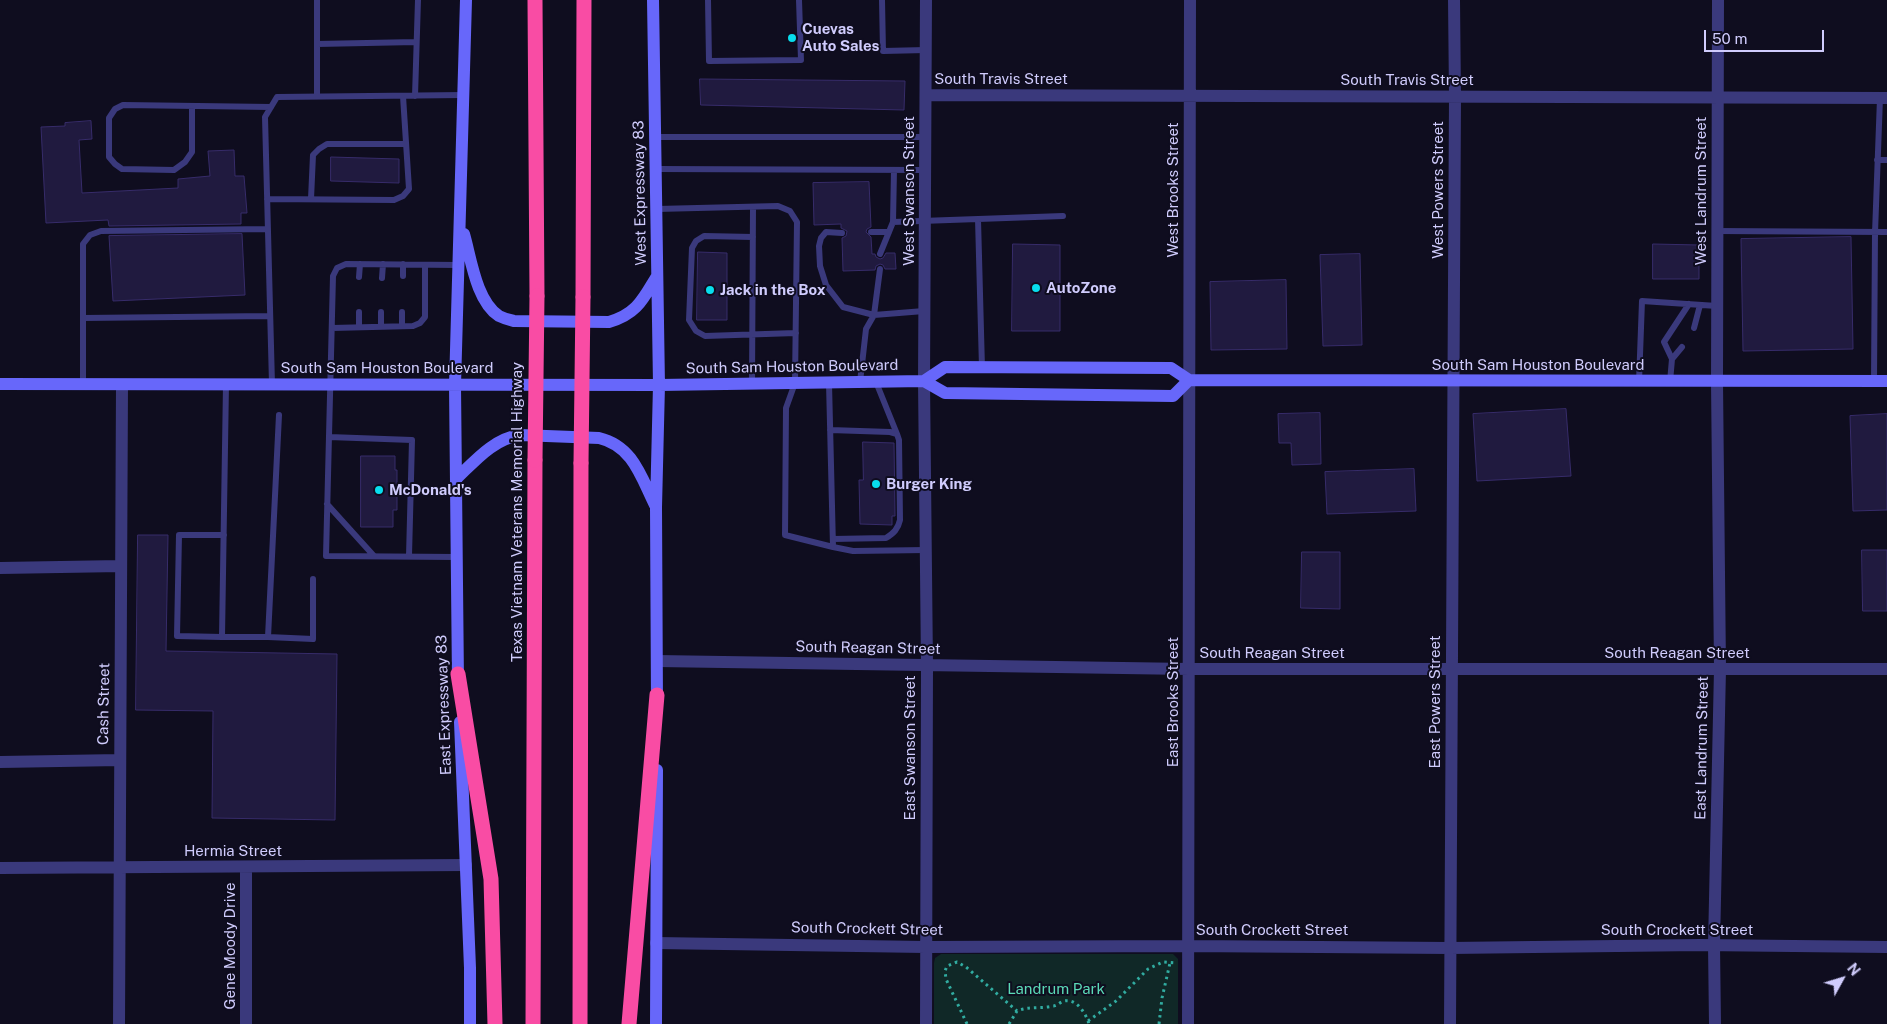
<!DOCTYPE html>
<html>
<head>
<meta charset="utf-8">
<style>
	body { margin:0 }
	#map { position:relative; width:1887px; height:1024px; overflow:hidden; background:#0f0d1f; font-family:"Public Sans",sans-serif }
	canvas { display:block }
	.north { position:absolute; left:1817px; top:954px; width:50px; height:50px; -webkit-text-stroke:4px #0f0d1f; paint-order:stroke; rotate:51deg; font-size:14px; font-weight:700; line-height:20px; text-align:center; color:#d0ccfd }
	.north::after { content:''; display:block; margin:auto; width:18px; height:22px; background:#d0ccfd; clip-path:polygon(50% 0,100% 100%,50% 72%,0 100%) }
	.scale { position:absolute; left:1704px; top:30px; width:120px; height:22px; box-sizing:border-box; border:2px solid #d0ccfd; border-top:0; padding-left:6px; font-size:15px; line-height:18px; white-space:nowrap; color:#d0ccfd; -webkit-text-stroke:4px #0f0d1f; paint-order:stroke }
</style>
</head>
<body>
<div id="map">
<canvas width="1887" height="1024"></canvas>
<div class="north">N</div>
<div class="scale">50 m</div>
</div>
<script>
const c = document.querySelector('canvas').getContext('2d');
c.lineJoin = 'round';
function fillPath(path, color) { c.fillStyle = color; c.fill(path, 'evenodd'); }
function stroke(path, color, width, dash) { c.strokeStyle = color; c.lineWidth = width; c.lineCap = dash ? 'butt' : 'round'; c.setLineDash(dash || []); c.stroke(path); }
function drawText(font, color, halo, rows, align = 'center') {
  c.font = font + ' "Public Sans",sans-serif'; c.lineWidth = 4; c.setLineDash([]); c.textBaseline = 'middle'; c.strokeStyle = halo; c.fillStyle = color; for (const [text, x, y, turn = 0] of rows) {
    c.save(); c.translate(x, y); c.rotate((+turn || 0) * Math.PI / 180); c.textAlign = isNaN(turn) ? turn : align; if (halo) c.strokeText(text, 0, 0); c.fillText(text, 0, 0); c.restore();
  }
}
fillPath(new Path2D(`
	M941,954H1173L1178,959V1024H934V963L935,958Z`), '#102827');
const building = new Path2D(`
	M700,79L905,81L904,110L701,105Z
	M91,121L92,139L79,140L82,193L178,188V179L210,176L208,151L234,150L235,176H244L247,213H241V224L109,226L108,220L46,223L41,127L65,126V123Z
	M331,157L399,159V183L331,181Z
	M869,182L871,227L867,229L866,232L871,237L872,254H875L876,257L880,259L883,258L886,253H895L896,269H885L883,265L880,264L876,266L875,270L843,271L842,238L846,236L847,231L841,228V224L814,225L813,183Z
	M242,234L245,295L113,301L109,236Z
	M1851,237L1853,349L1743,351L1741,239Z
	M1013,244L1060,245V331H1012Z
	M1653,244L1699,245V279H1653Z
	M698,252L727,253V320H697Z
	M1360,254L1362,345L1323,346L1320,255Z
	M1286,280L1287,349L1211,350L1210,282Z
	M1566,409L1571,476L1477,481L1473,414Z
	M1320,413L1321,464L1292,465L1291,443H1279L1278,414Z
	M1887,414V510L1853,511L1850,416Z
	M863,442L894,443L895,516H892V525L860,524L859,480H863Z
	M361,456H395V470H397V510H393V527H361Z
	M1414,469L1416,511L1327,514L1325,472Z
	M138,535H168L166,651L337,654L335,820L212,818L213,711L136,710Z
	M1862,550H1887V611H1863Z
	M1302,552H1340V609L1301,608Z`);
fillPath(building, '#201a3f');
stroke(building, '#372c6a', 1);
stroke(new Path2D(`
	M1088,1021L1116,1001L1148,969L1163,962L1176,963
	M967,1024L946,979L945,971L947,966L957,962L966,967L1017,1011
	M1009,1024L1017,1011C1029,1006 1041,1009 1053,1006C1057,1006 1060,1002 1064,1001C1077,998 1086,1014 1089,1024
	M1159,1024L1162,998L1170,963`), '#31aca1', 3, [2.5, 4]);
stroke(new Path2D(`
	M317,0V96
	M708,0L709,61L801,60L799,0
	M882,0L883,51L926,50
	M317,44L416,42
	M415,96L418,0
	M192,107V152L185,162L174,170L122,169L115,164L109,157V118L115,109L123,105L271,107
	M656,137H925
	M1877,160H1887
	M656,169L925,170
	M267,199L394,200L403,196L409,189L403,96
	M311,199L313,155L319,149L327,144H406
	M657,209L778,206L790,211L797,222L795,383L786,408L785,535L833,547
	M978,219L1063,216
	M893,222L978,219L982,368
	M1716,231L1887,232
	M871,232H889
	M842,233L826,232L821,238L819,246L820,266L826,285L843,307L874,315L924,311
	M753,237L704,236L696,241L692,248L689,320L696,331L705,336L796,333
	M880,254L893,222L894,170
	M403,276V264
	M359,277L360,264
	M382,278L383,264
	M402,312V326
	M83,318V244L90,235L101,231L268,229
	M359,327V312
	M381,327V312
	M332,328L413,326L420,323L425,317V265
	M1694,328L1700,305
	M1672,359L1664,342L1689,304
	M1874,381L1875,233L1880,98
	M860,382L866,329L874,315L880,269
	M876,382L897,434
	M1639,382L1642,301L1717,306
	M1670,382L1672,359L1682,347
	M829,383L833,547L853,551L926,550
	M83,384V318L270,316
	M226,384L222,637H268L279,415
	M272,384L265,117L277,97L463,95
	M752,384L753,207
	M830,430L890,432L897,434L899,440L900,520C898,529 894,533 886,538L833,539
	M329,437L412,440L409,556
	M327,504L374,556
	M456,557L326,556L333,276L337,268L346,264L459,265
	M222,637L177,636L179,535H224
	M268,637L313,639V579`), '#3a397c', 6);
stroke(new Path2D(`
	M926,95L1887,98
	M0,568L121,566
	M657,661L1189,669H1887
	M0,762L120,760
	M0,868L466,865
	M656,943L925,947L1188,946L1450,948L1700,945L1887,947
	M119,1024L122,385
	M246,1024V867
	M926,1024L927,666L924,381L926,0
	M1188,1024L1190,0
	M1450,1024L1455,97L1454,0
	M1715,1024L1714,945L1720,669L1717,382L1718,0`), '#3a397c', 12);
stroke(new Path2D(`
	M653,0L659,385L656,507L657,705
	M464,234C471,258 476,301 499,316C503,318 509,320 514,321L609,322C637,314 643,299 657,276
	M924,381L945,367L1171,368L1189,380L1887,381
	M0,384L659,385L924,381L945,393L1173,396L1189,380
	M456,479C475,461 493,439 520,435L599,438C633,446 641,477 655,505
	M458,682L455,385L466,0
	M460,722L470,968V1024
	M656,1024L657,770`), '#6767fa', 12);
stroke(new Path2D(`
	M535,0L537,296
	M583,297L584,0
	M458,674L491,879L495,1024
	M533,1024L535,460
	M580,1024L581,463
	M629,1024L657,695`), '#f94ca4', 15);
stroke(new Path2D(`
	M535,460L537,296
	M581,463L583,297`), '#f94ca4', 15);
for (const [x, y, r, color] of [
	[792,38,5,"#08dded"],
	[1036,288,5,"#08dded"],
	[710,290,5,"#08dded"],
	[876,484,5,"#08dded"],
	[379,490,5,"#08dded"]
]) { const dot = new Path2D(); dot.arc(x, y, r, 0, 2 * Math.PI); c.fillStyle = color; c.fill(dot); stroke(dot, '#0f0d1f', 2); }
drawText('bold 15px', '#d0ccfd', '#0f0d1f', [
	["Cuevas",802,29],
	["Auto Sales",802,46],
	["AutoZone",1046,288],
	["Jack in the Box",720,290],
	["Burger King",886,484],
	["McDonald's",389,490]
], 'left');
drawText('15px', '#d0ccfd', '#0f0d1f', [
	["South Travis Street",1001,79],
	["South Travis Street",1407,80],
	["West Brooks Street",1173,190,-90],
	["West Powers Street",1438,190,-90],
	["West Swanson Street",909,191,-90],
	["West Landrum Street",1701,191,-90],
	["West Expressway 83",640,193,-91],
	["South Sam Houston Boulevard",1538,365],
	["South Sam Houston Boulevard",792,367,-1],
	["South Sam Houston Boulevard",387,368],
	["Texas Vietnam Veterans Memorial Highway",517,512,-90],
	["South Reagan Street",868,648,1],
	["South Reagan Street",1272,653],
	["South Reagan Street",1677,653],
	["East Brooks Street",1173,702,-90],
	["East Powers Street",1435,702,-90],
	["Cash Street",104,704,-89],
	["East Expressway 83",444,705,-92],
	["East Swanson Street",910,748,-90],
	["East Landrum Street",1702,748,-89],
	["Hermia Street",233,851],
	["South Crockett Street",867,929,1],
	["South Crockett Street",1272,930],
	["South Crockett Street",1677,930],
	["Gene Moody Drive",230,946,-90]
]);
drawText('15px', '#5bdab7', '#0f0d1f', [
	["Landrum Park",1056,989]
]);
</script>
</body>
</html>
